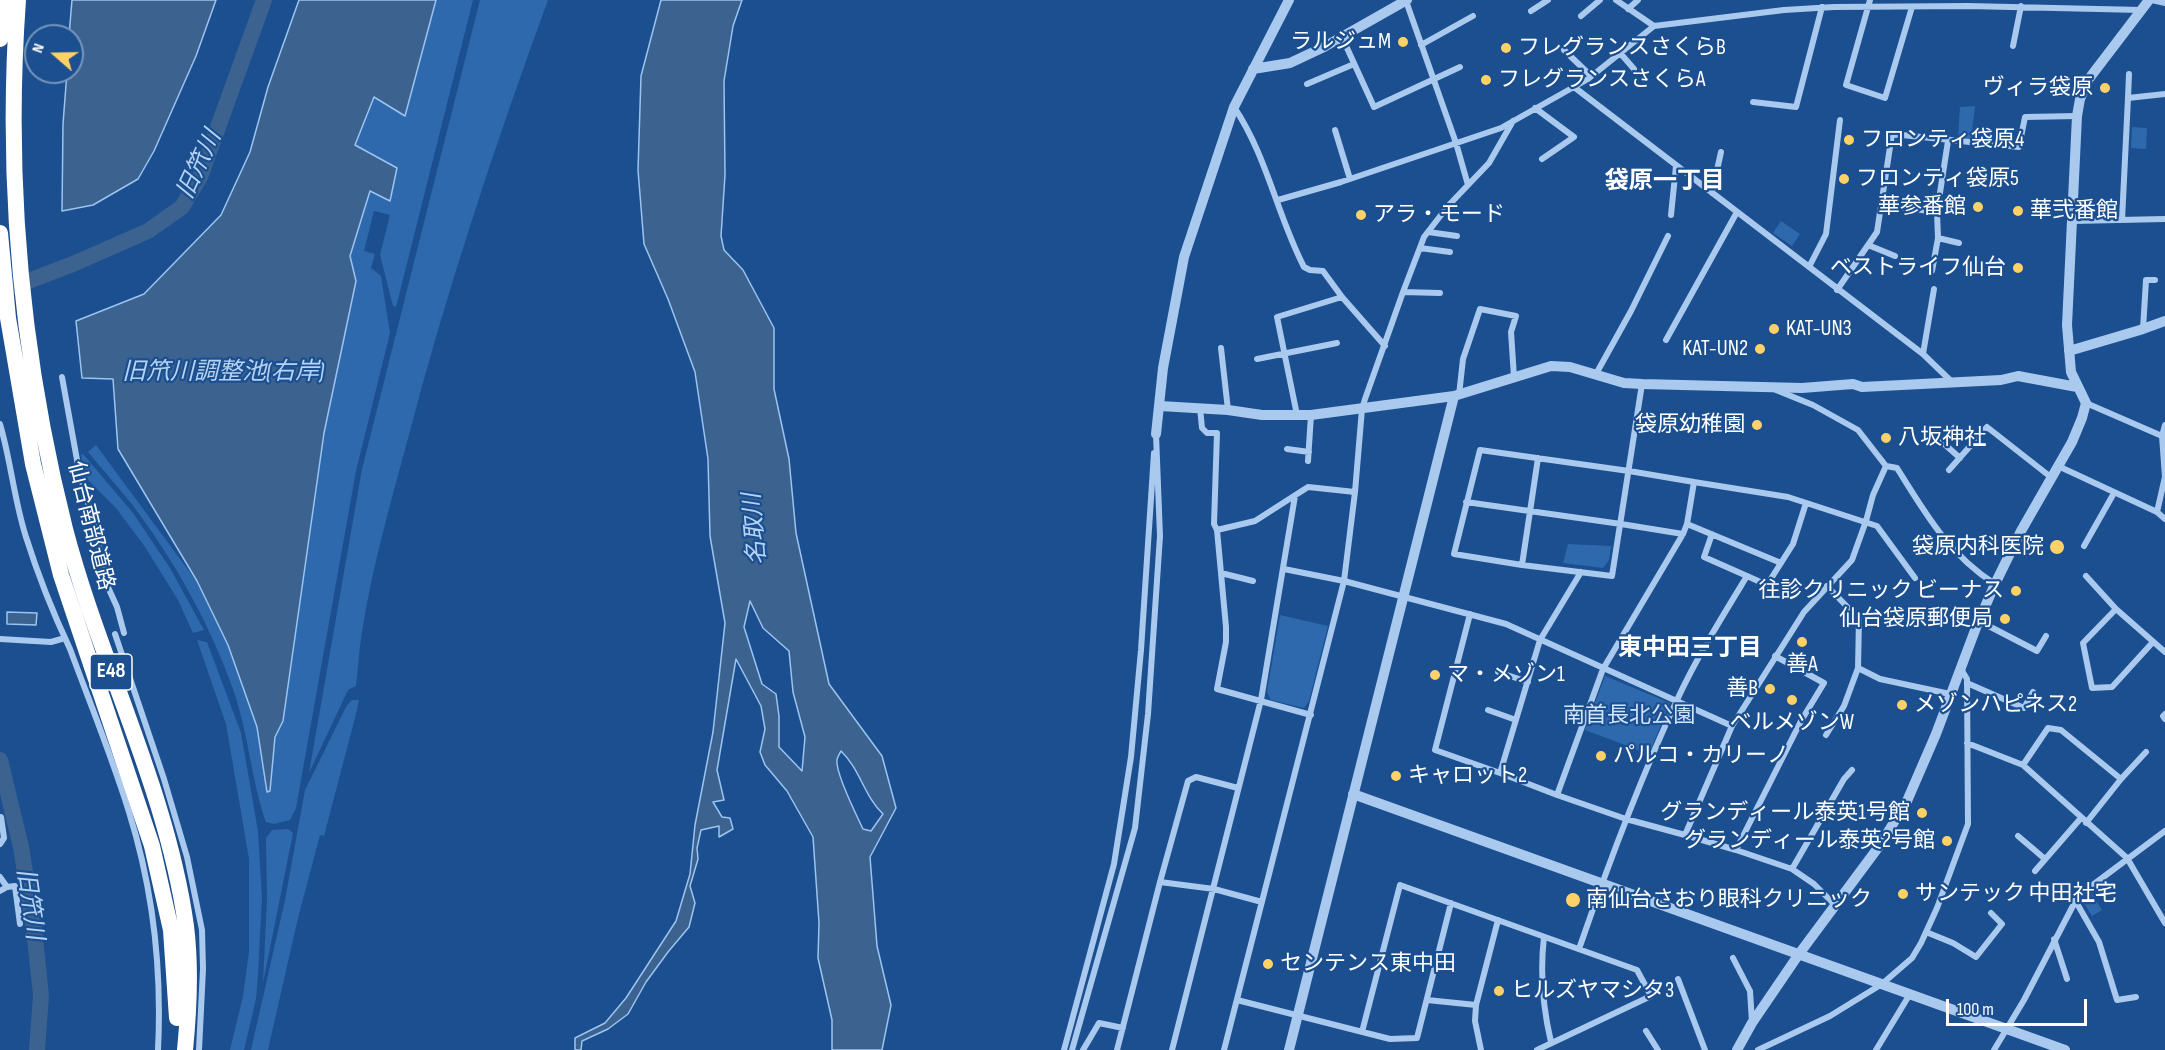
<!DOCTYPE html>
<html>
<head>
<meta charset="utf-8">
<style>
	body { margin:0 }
	#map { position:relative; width:2165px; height:1050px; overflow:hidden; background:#1b4f8f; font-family:"Sofia Sans Condensed",sans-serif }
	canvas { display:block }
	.north { position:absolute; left:24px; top:24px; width:60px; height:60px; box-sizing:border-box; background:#1b4f8f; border:2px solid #7695bc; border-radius:50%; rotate:290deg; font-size:16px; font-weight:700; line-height:24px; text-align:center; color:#fff }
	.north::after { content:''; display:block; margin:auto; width:21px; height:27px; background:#ffd166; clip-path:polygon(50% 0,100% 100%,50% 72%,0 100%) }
	.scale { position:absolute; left:1946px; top:999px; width:141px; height:27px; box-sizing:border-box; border:3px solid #fff; border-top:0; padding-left:8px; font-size:18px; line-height:21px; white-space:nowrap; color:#fff; -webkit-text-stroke:4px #1b4f8f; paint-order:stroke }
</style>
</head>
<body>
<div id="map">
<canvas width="2165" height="1050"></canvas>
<div class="north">N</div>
<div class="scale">100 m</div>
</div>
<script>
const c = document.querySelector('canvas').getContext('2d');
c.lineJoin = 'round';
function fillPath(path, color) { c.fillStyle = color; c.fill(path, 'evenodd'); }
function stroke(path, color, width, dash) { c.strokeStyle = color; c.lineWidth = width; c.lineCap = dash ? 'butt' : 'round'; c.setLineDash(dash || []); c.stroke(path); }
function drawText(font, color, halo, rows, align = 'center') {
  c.font = font + ' "Sofia Sans Condensed","Noto Sans JP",sans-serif'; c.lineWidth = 4.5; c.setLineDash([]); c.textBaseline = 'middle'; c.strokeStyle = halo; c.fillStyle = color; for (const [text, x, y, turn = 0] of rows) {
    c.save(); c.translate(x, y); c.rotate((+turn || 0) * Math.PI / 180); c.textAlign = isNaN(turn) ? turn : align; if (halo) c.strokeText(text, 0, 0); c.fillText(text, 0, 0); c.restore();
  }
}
fillPath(new Path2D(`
	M436,0H473L396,307L393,306L380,255L390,215L374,211L364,251L375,254L371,268L381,276L390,333L356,471L296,808L290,820L274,824L266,822L264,817C251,776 248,733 234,692C212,629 179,569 140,515C124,493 105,473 88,452L96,445L197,582L228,645L257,727L267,791H270L275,737L283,721L324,433L356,281L350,256L370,191L355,145L374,97L405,115Z
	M480,0H548C495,145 446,292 407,442C390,505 372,568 362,632C359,650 358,668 356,686L348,690L309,773L362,469Z
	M1975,106L1971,139L1958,137L1960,107Z
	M2132,127L2147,128L2146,149L2131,148Z
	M1781,221L1800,234L1792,246L1773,233Z
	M83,454L133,513L170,568L204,630L193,633L178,600L145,547L116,508L86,478L81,455Z
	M1568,544L1611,546L1609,560L1603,568L1563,563Z
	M1280,615L1328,626L1309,701L1304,708L1271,700L1267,692Z
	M197,640L207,642L241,733L258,831L262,897L258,974L256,999L244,1050H230L243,996L249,952V859L226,724Z
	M1605,676L1670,703L1649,754L1585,730Z
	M352,700H359L356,714L324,836L320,835L298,918L268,1050H251L285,900L305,790L347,705Z
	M288,829L293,833L263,983L267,899L266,838L272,830Z
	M2091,892L2102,910L2092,916L2084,903V899Z`), '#2e69ad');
const water = new Path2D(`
	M72,0H216L196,56L154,151L138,179L93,205L62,211L63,124L67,72H72V36H69Z
	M299,0H436L405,116L374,97L355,145L397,168L390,201L370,191L350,256L356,281L324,433L283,721L275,737L270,791L267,792L257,727L228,645L197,581L118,449L113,379L82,378L76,321L144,294L221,215L250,152L268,87Z
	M661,0H742L733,26L724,81L725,175L721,236L724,250L743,270L774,328V389L789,459L796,533L829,684L882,756L896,808L870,857L877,946L891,1005L882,1050H832V1020L818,958L819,923L813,837L787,791L765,765L760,752L765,729L761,706L736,659L717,770L724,800L713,802L722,817L730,818L733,829L719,837V826L701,830L697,848L698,859L690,886L695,903L689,927L668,952L646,982L628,1014L608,1029L582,1041L581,1050H575V1038L605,1023L626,998L676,921L690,874L695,825L713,732L725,623L710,536L708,459L695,372L668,299L644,244L638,170L641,76ZM750,601L763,628L789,651L793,692L805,737L802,771L779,747V716L776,694L762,684L744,627ZM841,751C860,769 864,796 883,814L871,831L863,829C857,816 835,773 837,760C837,758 840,753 841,751Z
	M7,612L37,613L36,625L7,624Z`);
fillPath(water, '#3c6290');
stroke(water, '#9cc4f0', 1.5);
stroke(new Path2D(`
	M10,288L73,264L148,231L182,207L200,177L264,0
	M0,760L21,847L34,929L41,995L37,1050`), '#3c6290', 16);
stroke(new Path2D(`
	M1870,0L1846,85L1885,98L1912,7
	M2152,0L2165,3
	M1406,1L1456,143L1468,185
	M1628,9L1638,0
	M1531,11L1548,0
	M1581,16L1600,0
	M1654,26L1784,10L1834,7L1968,6L2141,10
	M1342,37L1374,107L1460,67
	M1421,45L1473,16
	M2013,46L2021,6
	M1564,50L1591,76
	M1621,54L1634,69
	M1307,84L1354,64
	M1574,87L1923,354L1952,382
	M2128,98L2129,74
	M1753,102L1796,107L1822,7
	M1234,107C1267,156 1277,215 1304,267L1310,270L1323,271L1342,297L1385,346
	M1535,108L1574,137L1542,159
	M1335,130L1350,179
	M1712,193L1721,152
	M1278,200L1341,182L1501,128L1588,79L1654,26L1616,0
	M1882,205L1937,212L1948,141
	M1671,215L1676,166
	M2122,220L2128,98L2165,94
	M2072,221L2165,219
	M1428,232L1457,236
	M1938,238L1959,243
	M1868,245L1895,256
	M1420,248L1450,252
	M1809,267L1826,234L1840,120
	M1932,271L1938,238L1937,212
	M1837,290L1877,232L1892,134L2019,147L2025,117L2077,116
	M1403,292L1440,293
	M2143,329L2146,280H2155
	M1666,340L1737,212
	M1221,348L1228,410
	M1923,354L1934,289
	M1257,359L1337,343
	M1596,374L1631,311L1668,236
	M62,377L79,471L95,528L107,585L117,607L124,633
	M1459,395L1463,359L1480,309L1516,316L1511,332L1514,377
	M2086,403L2162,436
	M1200,408L1202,428L1207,433H1217L1214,524L1217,530L1226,627V642L1217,689L1311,715
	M1297,415L1277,317L1342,297
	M0,424C11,461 14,500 26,537C38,575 53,613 70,649C90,703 112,757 129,812C153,889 162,970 158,1050
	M1954,428L1942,442L1960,458
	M1287,449L1309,452
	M1538,458L1522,565L1612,576L1642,384
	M1308,461L1311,415
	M1886,466L1897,468C1925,513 1949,555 1995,584
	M2058,466L2157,512L2165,519
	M1949,470L1987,427L2052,478
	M1694,482L1788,497L1877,526L1915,578
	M1466,502L1621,524L1683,534
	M2157,512L2165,477L2162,436L2165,425
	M1687,524L1781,563
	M1217,530L1255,521L1308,487L1355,492
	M1712,534L1704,557L1747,576
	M2084,546L2114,493
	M1522,565L1454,554L1480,450L1629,471L1694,482L1687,524L1683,534L1603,669L1557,795L1626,819L1685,835
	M1284,569L1344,581L1506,624L1732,726
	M1221,573L1253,581
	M2086,576L2116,609
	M1470,614L1435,750L1500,773
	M1979,621L2037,651L2046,636
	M115,634L164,779L187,857L202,930L203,969L199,1050
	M0,639L51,642L65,638
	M2153,642L2112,687L2092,688L2083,643L2116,609L2165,652
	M1775,656L1824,683L1801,721L1736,850L1792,869
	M1858,668L1880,679L1950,694
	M1498,672L1528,682
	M1967,683L2024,708L2033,692
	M1488,710L1516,720
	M2165,714L2163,716L2165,719
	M1826,735L1844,706L1858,668L1859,619L1827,586
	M1967,743L2023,765L2127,858L2165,923
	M2023,765L2048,728L2061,730L2121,779
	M1557,795L1500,773L1540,640L1581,572
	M2086,823L2121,779L2146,752
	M2018,836L2045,859
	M0,844L4,838L1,817
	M1736,850L1685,835L1732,726L1804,612L1852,560L1866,521L1873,495L1886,466L1858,430L1813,405L1776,390
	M2035,871L2081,818
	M0,877L7,887L0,891
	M1160,882L1188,781L1196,777L1238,788
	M7,887L15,886L20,924
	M2075,900L2099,942L2117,1000L2136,997
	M1835,905L1814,884L1792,869L1844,779L1852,770
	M1926,932L1953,943L1976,957L2002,924L1991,913
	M1544,937C1540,971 1543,1008 1551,1042
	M2054,939L2067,979
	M1579,949C1608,865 1639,781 1677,700C1697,657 1722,617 1747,576L1767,585L1793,544L1806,503
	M1733,958L1750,991L1752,1022
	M1678,979L1705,1050
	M1237,1000L1390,1039L1417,1038L1451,903
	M1427,1000L1476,1005
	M1646,1031L1658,1050
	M1362,1032L1400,885L1637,970L1651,996L1537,1050
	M1064,1050L1114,864L1131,757L1141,650L1154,453
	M1072,1050L1135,828L1148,714L1160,536L1156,434
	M1083,1050L1099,1023L1123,1028
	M1117,1050L1160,882L1214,889L1262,902
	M1172,1050L1261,700L1295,496
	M1224,1050L1344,581L1355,492L1362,409L1365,399L1403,292L1424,237L1448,206L1489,163L1513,121
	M1481,1050L1475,1021L1476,1005L1498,920
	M1758,1050L1830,1016L1882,984L1912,958L1921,943L1937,908L1968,824L1967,679L1961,669
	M1876,1050L1910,994
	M1994,1050L2024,1000L2078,896L2165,831`), '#a9c9ee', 6);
stroke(new Path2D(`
	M1253,69L1290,63L1324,47L1407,0
	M2069,351L2140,330L2165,321
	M1160,406L1228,410L1262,415H1311L1454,396L1551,366L1570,367L1624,383L1642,384L1802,388L1853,384L1862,387L2001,380L2018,376L2077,387
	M1156,434L1163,368L1184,257L1234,107L1289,0
	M1353,794L2065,1050
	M1289,1050L1454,396
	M1737,1050L1752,1023L1799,954L1880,845L1907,801L1936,734L1977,625L1995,584L2021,531L2072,442L2082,418L2086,403L2071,372L2067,325L2077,116L2080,99L2088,80L2149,0`), '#a9c9ee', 10);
stroke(new Path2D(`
	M18,0C5,179 21,355 65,529C100,663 167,789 186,926C191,966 189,1010 185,1050
	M0,39L3,0
	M0,233L8,318L33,464L61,575L152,846L171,930L177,1018`), '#fff', 16);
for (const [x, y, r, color] of [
	[1403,42,6,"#ffd166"],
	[1506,48,6,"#ffd166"],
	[1486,80,6,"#ffd166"],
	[2105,88,6,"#ffd166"],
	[1849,140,6,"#ffd166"],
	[1844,179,6,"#ffd166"],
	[1978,207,6,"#ffd166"],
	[2018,211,6,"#ffd166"],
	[1361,215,6,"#ffd166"],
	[2018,268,6,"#ffd166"],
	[1774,329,6,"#ffd166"],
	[1760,349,6,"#ffd166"],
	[1757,425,6,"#ffd166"],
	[1886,438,6,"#ffd166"],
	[2057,547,8,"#ffd166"],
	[2016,591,6,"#ffd166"],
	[2005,619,6,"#ffd166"],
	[1802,642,6,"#ffd166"],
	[1435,675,6,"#ffd166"],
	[1770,689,6,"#ffd166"],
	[1792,700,6,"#ffd166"],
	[1902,705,6,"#ffd166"],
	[1601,756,6,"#ffd166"],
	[1396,776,6,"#ffd166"],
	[1922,813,6,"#ffd166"],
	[1947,841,6,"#ffd166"],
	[1903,894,6,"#ffd166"],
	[1573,900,8,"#ffd166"],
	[1268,964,6,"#ffd166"],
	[1499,991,6,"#ffd166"]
]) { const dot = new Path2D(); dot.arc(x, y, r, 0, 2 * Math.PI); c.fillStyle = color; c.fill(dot); stroke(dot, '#1b4f8f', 2); }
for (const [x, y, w] of [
	[111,672,42]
]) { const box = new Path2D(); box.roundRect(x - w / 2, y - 18, w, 36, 4.5); c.fillStyle = '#1b4f8f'; c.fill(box); stroke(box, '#fff', 1.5); }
drawText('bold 21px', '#fff', null, [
	["E48",111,672]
]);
drawText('22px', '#fff', '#1b4f8f', [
	["ラルジュM",1391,42,"right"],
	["フレグランスさくらB",1518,48],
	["フレグランスさくらA",1498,80],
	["ヴィラ袋原",2093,88,"right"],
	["フロンティ袋原4",1861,140],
	["フロンティ袋原5",1856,179],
	["華参番館",1966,207,"right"],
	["華弐番館",2030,211],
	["アラ・モード",1373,215],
	["ベストライフ仙台",2006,268,"right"],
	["KAT-UN3",1786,329],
	["KAT-UN2",1748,349,"right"],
	["袋原幼稚園",1745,425,"right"],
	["八坂神社",1898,438],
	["袋原内科医院",2044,547,"right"],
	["往診クリニック ビーナス",2004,591,"right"],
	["仙台袋原郵便局",1993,619,"right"],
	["善A",1802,665,"center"],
	["マ・メゾン1",1447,675],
	["善B",1758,689,"right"],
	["メゾンハピネス2",1914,705],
	["ベルメゾンW",1792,723,"center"],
	["パルコ・カリーノ",1613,756],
	["キャロット2",1408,776],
	["グランディール泰英1号館",1910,813,"right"],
	["グランディール泰英2号館",1935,841,"right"],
	["サンテック 中田社宅",1915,894],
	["南仙台さおり眼科クリニック",1586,900],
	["センテンス東中田",1280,964],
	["ヒルズヤマシタ3",1511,991]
], 'left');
drawText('22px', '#fff', '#1b4f8f', [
	["仙台南部道路",90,526,76]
]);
drawText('22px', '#cfe3fa', '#1b4f8f', [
	["南首長北公園",1629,716]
]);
drawText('italic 24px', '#b5d3f5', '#1b4f8f', [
	["旧笊川",200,165,-65],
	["旧笊川調整池(右岸)",223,373],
	["名取川",756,529,-95],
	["旧笊川",29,904,82]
]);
drawText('bold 24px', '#fff', '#1b4f8f', [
	["袋原一丁目",1665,182],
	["東中田三丁目",1690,649]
]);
</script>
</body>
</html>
